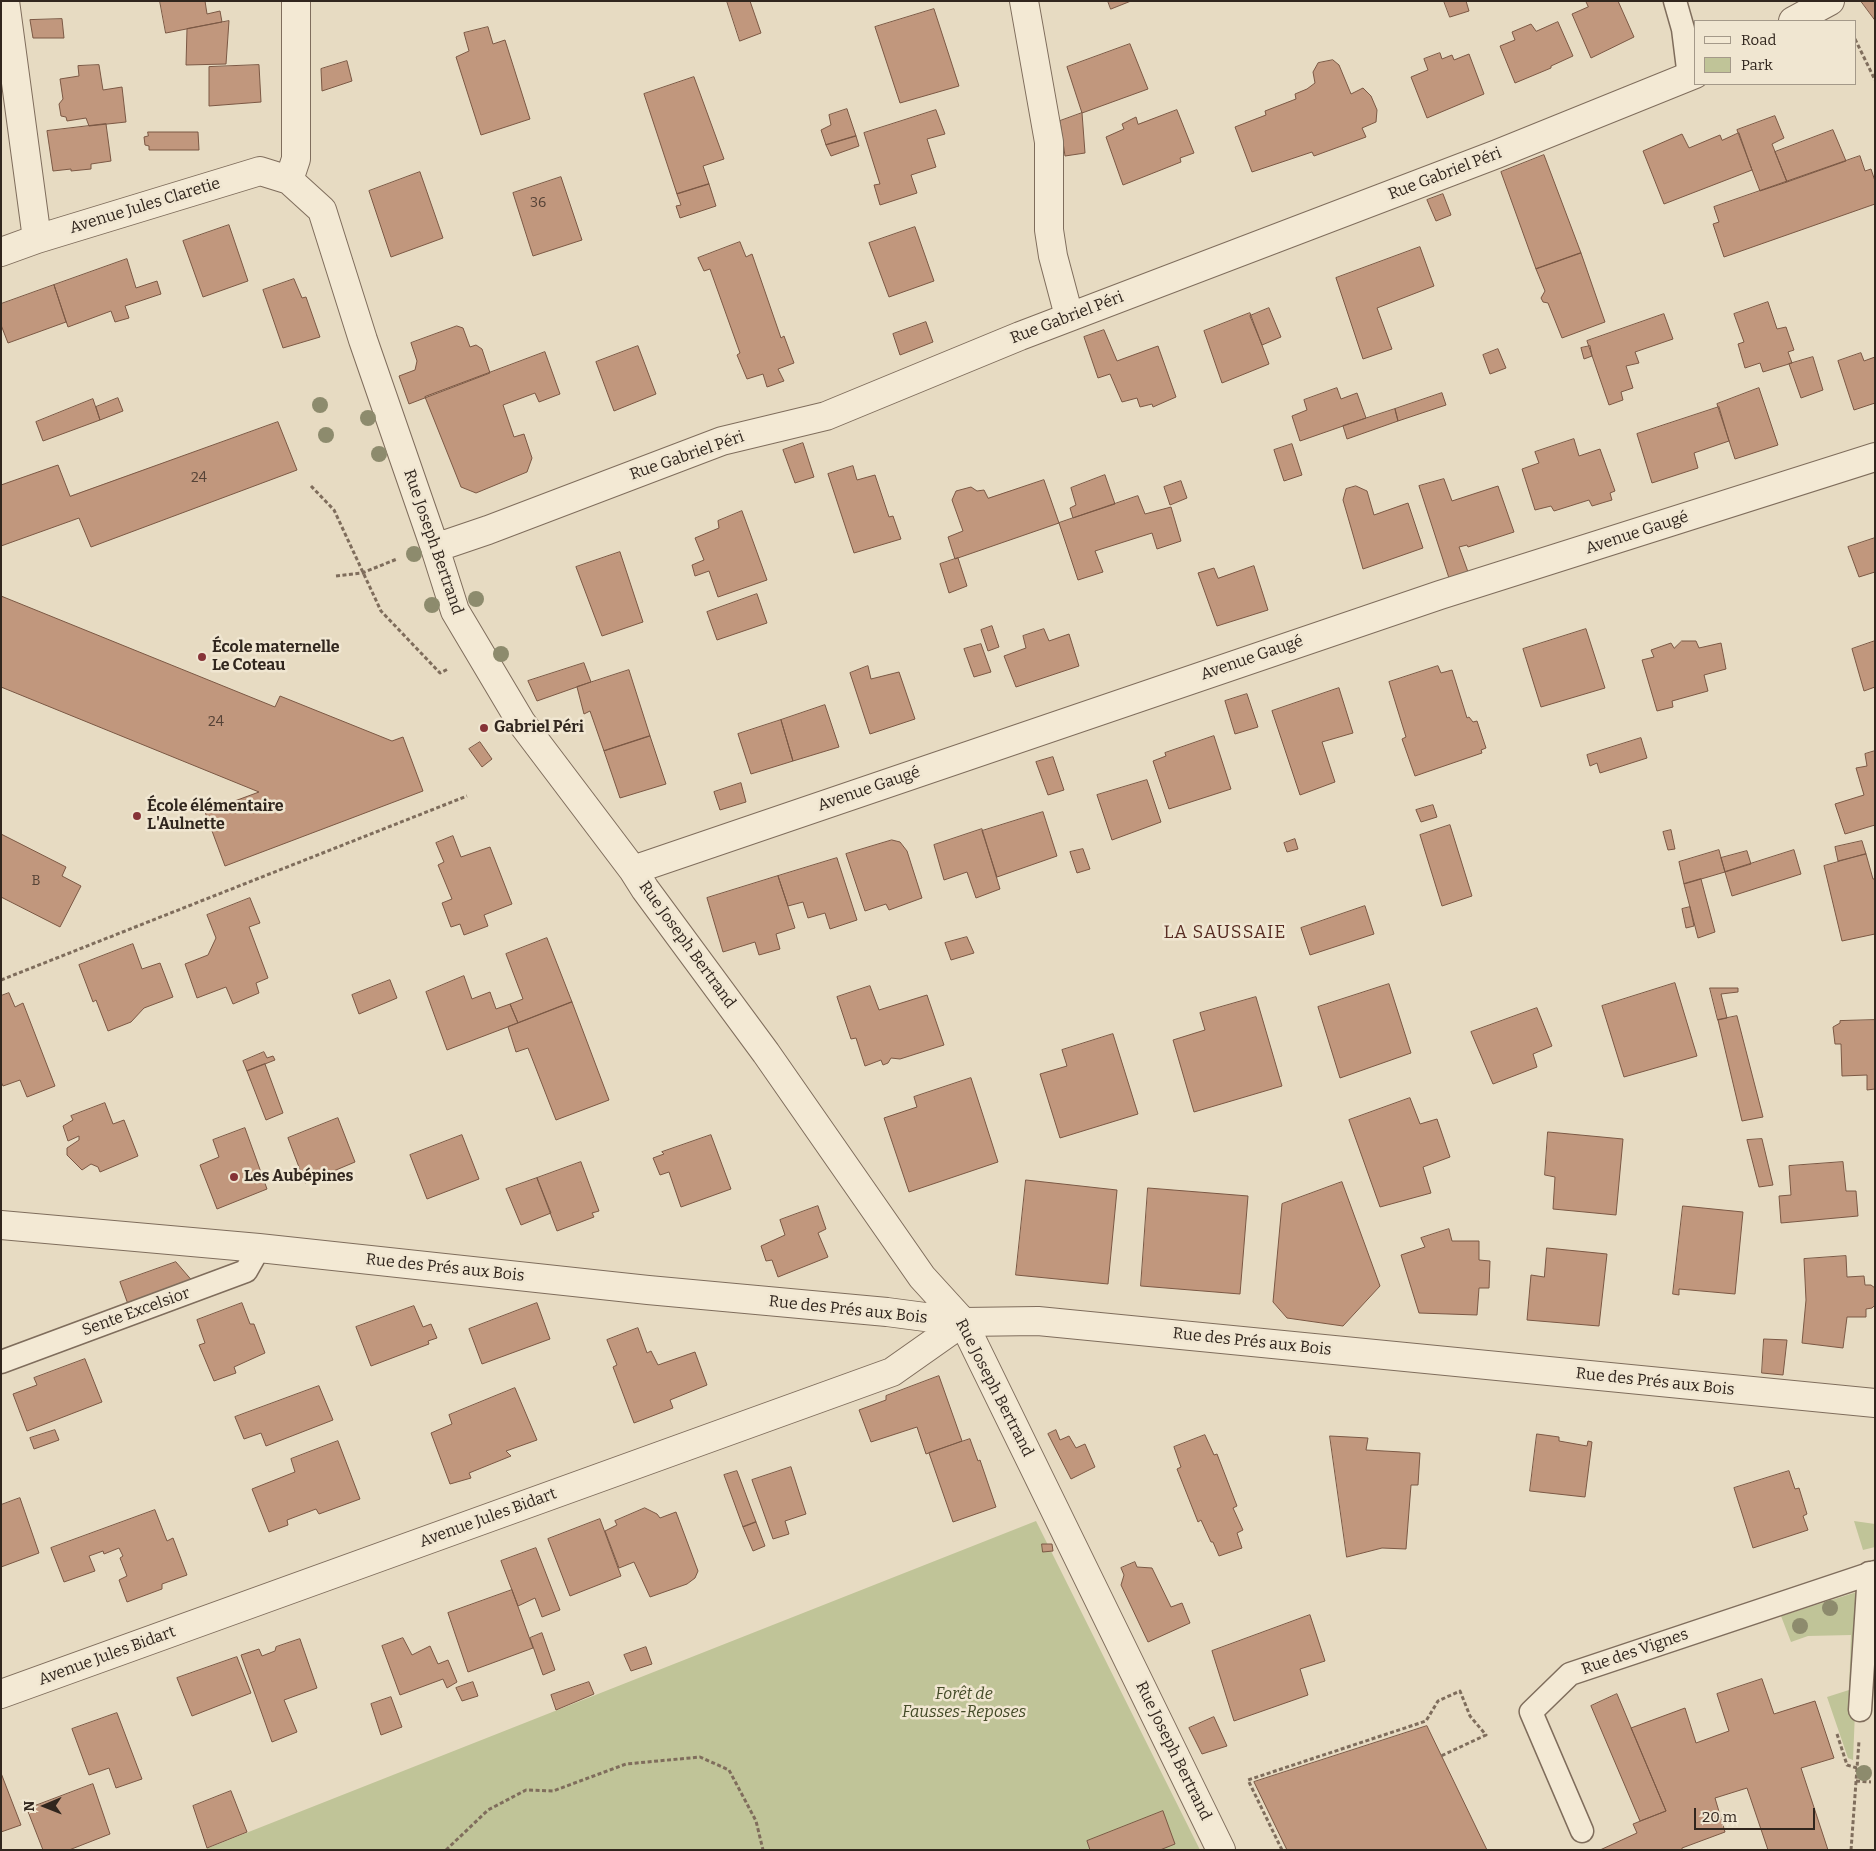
<!DOCTYPE html>
<html>
<head>
<meta charset="utf-8">
<style>
	body { margin:0 }
	#map { position:relative; width:1876px; height:1851px; overflow:hidden; background:#e7dbc2; font-family:Bitter,serif }
	canvas { display:block }
	.frame { position:absolute; inset:0; border:2px solid #31261e; pointer-events:none }
	.legend { position:absolute; left:1694px; top:20px; width:162px; height:65px; box-sizing:border-box; background:#f0e6d1; border:1px solid #a49989; margin:0; padding:6px 9px; list-style:none; font-size:15px; color:#31261e }
	.legend li { display:flex; align-items:center; gap:10px; height:25px }
	.legend b { width:25px; border:1px solid #a49989 }
	.north { position:absolute; left:20px; top:1781px; width:50px; height:50px; -webkit-text-stroke:4px #f0e6d1; paint-order:stroke; rotate:269deg; font-size:14px; font-weight:700; line-height:20px; text-align:center; color:#31261e }
	.north::after { content:''; display:block; margin:auto; width:18px; height:22px; background:#31261e; clip-path:polygon(50% 0,100% 100%,50% 72%,0 100%) }
	.scale { position:absolute; left:1694px; top:1808px; width:121px; height:22px; box-sizing:border-box; border:2px solid #31261e; border-top:0; padding-left:6px; font-size:15px; line-height:18px; white-space:nowrap; color:#31261e; -webkit-text-stroke:4px #f0e6d1; paint-order:stroke }
</style>
</head>
<body>
<div id="map">
<canvas width="1876" height="1851"></canvas>
<div class="frame"></div>
<ul class="legend">
<li><b style="height:6px;background:#f3e9d4"></b>Road</li>
<li><b style="height:14px;background:#c0c498"></b>Park</li>
</ul>
<div class="north">N</div>
<div class="scale">20 m</div>
</div>
<script>
const c = document.querySelector('canvas').getContext('2d');
c.lineJoin = 'round';
function fillPath(path, color) { c.fillStyle = color; c.fill(path, 'evenodd'); }
function stroke(path, color, width, dash) { c.strokeStyle = color; c.lineWidth = width; c.lineCap = dash ? 'butt' : 'round'; c.setLineDash(dash || []); c.stroke(path); }
function drawText(font, color, halo, rows, align = 'center') {
  c.font = font + ' Bitter,serif'; c.lineWidth = 5; c.setLineDash([]); c.textBaseline = 'middle'; c.strokeStyle = halo; c.fillStyle = color; for (const [text, x, y, turn = 0] of rows) {
    c.save(); c.translate(x, y); c.rotate((+turn || 0) * Math.PI / 180); c.textAlign = isNaN(turn) ? turn : align; if (halo) c.strokeText(text, 0, 0); c.fillText(text, 0, 0); c.restore();
  }
}
fillPath(new Path2D(`
	M1036,1521L1200,1850H203Z
	M1854,1521L1875,1524V1547L1863,1550Z
	M1860,1591L1853,1760L1848,1758L1827,1697L1849,1690L1851,1635L1808,1636L1791,1642L1781,1616Z`), '#c0c498');
const building = new Path2D(`
	M160,1H205L207,14L220,11L222,22L166,33Z
	M727,1H750L761,33L740,41Z
	M1108,1H1131L1111,9Z
	M1444,1H1466L1469,11L1450,17Z
	M1586,1H1618L1634,37L1591,58L1572,14L1588,7Z
	M1861,1H1875V20Z
	M934,9L959,86L900,103L875,27Z
	M62,19L64,38H33L30,20Z
	M229,21L226,64L186,65L187,29Z
	M1558,22L1573,56L1551,66V68L1515,83L1500,46L1515,40L1512,32L1531,24L1536,31Z
	M488,27L493,44L505,40L530,119L481,135L456,57L469,51L464,33Z
	M1130,44L1148,89L1082,113L1067,67Z
	M1440,53L1442,59L1452,55L1454,60L1469,54L1484,94L1427,118L1411,77L1428,70L1424,59Z
	M1333,60L1339,65L1351,94L1363,88L1371,96L1377,110L1376,122L1362,128L1366,137L1314,156L1312,152L1252,172L1235,127L1266,115L1265,111L1296,99L1295,94L1307,89L1315,83L1313,72L1318,63Z
	M347,61L352,81L322,91L321,69Z
	M99,65L103,90L122,87L126,122L89,126L86,118L67,121L66,117L61,116L59,104L63,99L60,79L79,76L78,66Z
	M259,65L261,102L209,106V67Z
	M694,77L724,159L703,166L709,184L677,194L644,94Z
	M847,109L856,136L826,145L821,130L831,125L829,115Z
	M936,110L945,134L927,139L936,167L911,175L917,193L880,205L874,185L880,184L864,133Z
	M1177,110L1194,153L1180,158L1181,162L1123,185L1106,137L1124,129L1122,124L1136,117L1138,124Z
	M1082,113L1085,153L1065,156L1060,121Z
	M1775,116L1784,138L1772,144L1787,182L1760,191L1737,130Z
	M106,124L111,161L91,164V169L71,171V169L53,171L47,131Z
	M1833,130L1846,161L1787,182L1775,152Z
	M148,132H198L199,150H149V146L145,145L144,137L148,136Z
	M1739,133L1752,170L1664,204L1643,151L1682,134L1689,148L1720,135L1722,140Z
	M856,136L859,146L831,156L826,145Z
	M1544,155L1581,253L1536,269L1501,172Z
	M1860,156L1865,171L1871,169L1875,181V204L1724,257L1713,224L1719,222L1714,207Z
	M420,172L443,238L391,257L369,191Z
	M561,177L582,240L533,256L513,193Z
	M709,184L716,206L680,218L676,206L681,205L677,194Z
	M1443,194L1451,215L1436,221L1427,200Z
	M229,225L248,281L203,297L183,241Z
	M915,227L934,281L889,297L869,243Z
	M740,242L746,257L752,254L781,338L784,336L794,363L778,369L784,381L767,387L763,374L747,379L737,355L740,353L710,269L704,271L698,258Z
	M1420,247L1434,286L1377,308L1392,349L1363,359L1336,278Z
	M1581,253L1605,322L1562,338L1548,303L1543,302L1541,298L1545,291L1536,269Z
	M127,259L136,288L157,281L161,294L125,306L129,318L115,322L111,311L68,327L54,285Z
	M294,279L302,298L306,297L320,337L283,348L263,290Z
	M54,285L66,322L8,343L1,325V304Z
	M1768,302L1777,329L1786,327L1794,350L1788,352L1792,363L1763,372L1760,363L1745,368L1738,344L1744,342L1734,314Z
	M1269,308L1281,337L1262,345L1250,316Z
	M1250,313L1269,364L1222,383L1204,331Z
	M1664,314L1673,339L1635,352L1639,363L1626,366L1633,388L1621,392L1623,400L1609,405L1587,341Z
	M926,322L933,342L900,355L893,334Z
	M457,326L463,328L470,347L476,345L482,349L490,373L409,404L399,376L415,370L417,361L411,343Z
	M1104,330L1117,361L1158,346L1176,397L1153,407L1152,404L1140,407L1137,398L1122,402L1110,374L1098,378L1084,337Z
	M638,346L656,394L614,411L596,362Z
	M1590,346L1592,356L1584,359L1581,348Z
	M1498,349L1506,368L1490,374L1483,355Z
	M545,352L560,394L539,402L535,393L503,405L514,437L524,434L532,458L527,472L476,493L461,487L425,397Z
	M1861,353L1864,361L1875,357V403L1854,410L1838,361Z
	M1813,357L1823,390L1801,398L1789,364Z
	M1337,388L1341,399L1357,393L1366,418L1300,441L1292,416L1307,410L1304,400Z
	M1759,388L1778,445L1735,459L1717,404Z
	M1442,393L1446,405L1398,421L1395,409Z
	M118,398L123,411L100,420L96,407Z
	M93,399L100,420L43,441L36,422Z
	M1719,407L1729,441L1694,453L1698,468L1652,483L1637,434Z
	M1395,409L1398,421L1347,439L1343,426Z
	M278,422L297,470L91,547L79,518L1,546V485L58,465L70,496Z
	M1574,439L1579,456L1600,449L1615,491L1610,493L1612,500L1592,506L1589,500L1554,511L1551,506L1535,510L1522,469L1539,463L1535,452Z
	M803,443L814,477L795,483L783,450Z
	M1292,444L1302,475L1284,481L1274,450Z
	M853,466L857,480L875,475L889,517L893,516L901,539L854,553L828,474Z
	M1105,475L1115,504L1073,518L1070,508L1076,505L1071,488Z
	M1444,479L1452,501L1498,486L1514,532L1468,547L1467,545L1459,547L1468,572L1449,578L1419,486Z
	M1044,480L1059,523L955,559L948,537L963,531L952,500L956,491L971,487L977,491L984,490L988,498Z
	M1181,481L1187,498L1170,505L1164,487Z
	M1356,486L1367,491L1374,515L1408,503L1423,548L1363,569L1343,500L1346,489Z
	M1138,496L1145,514L1171,507L1181,541L1157,549L1152,533L1095,551L1103,572L1078,580L1059,523Z
	M742,511L767,580L718,597L709,571L695,576L692,565L704,560L695,538L719,528L718,521Z
	M1875,538V572L1859,577L1848,547Z
	M620,552L643,622L602,636L576,567Z
	M958,558L967,586L949,593L940,564Z
	M1254,566L1268,610L1217,626L1198,573L1214,568L1218,578Z
	M757,594L767,623L717,640L707,612Z
	M1,596L275,707L280,696L392,741L403,737L423,791L225,866L205,812L259,792L1,687Z
	M992,626L999,647L988,651L981,630Z
	M1044,629L1049,641L1069,634L1079,666L1016,687L1004,656L1026,648L1023,636Z
	M1586,629L1605,688L1541,707L1523,649Z
	M1682,641H1696L1699,648L1721,643L1726,669L1704,675L1708,691L1672,701L1673,707L1657,711L1642,660L1654,657L1651,650L1671,643L1674,648Z
	M1875,641V687L1864,691L1852,649Z
	M981,644L991,672L974,677L964,649Z
	M584,663L591,682L537,701L528,681Z
	M868,666L871,679L899,672L915,719L870,734L850,673Z
	M1438,666L1441,673L1452,670L1467,718L1469,717L1473,722L1477,721L1486,748L1481,750L1482,753L1415,776L1402,739L1406,737L1389,682Z
	M629,670L650,736L604,751L590,711L584,714L577,687Z
	M1339,688L1353,733L1322,742L1335,782L1300,795L1272,711Z
	M1247,694L1258,727L1235,734L1225,701Z
	M825,705L839,747L793,761L781,720Z
	M781,720L793,761L751,774L738,734Z
	M650,736L666,784L620,798L604,751Z
	M1214,736L1231,789L1169,809L1153,761L1166,756L1165,753Z
	M1641,738L1647,758L1600,773L1597,763L1590,766L1587,755Z
	M480,742L492,759L482,767L469,749Z
	M1875,751V825L1845,834L1835,804L1864,795L1856,768L1867,766L1865,754Z
	M1053,757L1064,790L1048,795L1036,762Z
	M1147,780L1161,822L1112,840L1097,795Z
	M741,783L746,802L720,810L714,792Z
	M1433,805L1437,817L1421,822L1416,810Z
	M1043,812L1057,856L997,877L982,831Z
	M1450,825L1472,896L1442,906L1420,835Z
	M982,829L1000,889L976,898L967,872L944,880L934,845Z
	M1671,830L1675,849L1668,850L1663,832Z
	M1,834L66,867L62,876L81,886L60,927L1,897Z
	M453,836L461,857L490,847L512,904L484,915L488,926L464,935L460,924L451,927L442,903L452,899L438,865L444,862L436,843Z
	M1295,839L1298,849L1287,852L1284,843Z
	M892,840L900,842L907,851L922,898L889,910L886,904L865,911L846,854Z
	M1862,841L1866,854L1838,861L1835,847Z
	M1083,849L1090,869L1077,873L1070,852Z
	M1719,850L1725,872L1684,884L1679,862Z
	M1794,850L1801,874L1732,896L1725,872Z
	M1747,851L1751,864L1725,872L1721,858Z
	M1866,854L1873,879H1875V934L1842,941L1824,866Z
	M837,858L857,920L830,929L825,913L808,918L803,902L788,906L778,876Z
	M778,876L795,928L776,934L780,949L759,955L755,942L723,952L707,898Z
	M1701,879L1715,932L1698,938L1684,884Z
	M250,898L260,923L249,927L268,978L256,983L259,993L233,1004L226,987L197,998L185,964L208,955L216,938L207,915Z
	M1365,906L1374,934L1310,955L1301,928Z
	M1690,907L1694,926L1686,928L1682,909Z
	M967,937L974,953L951,960L945,943Z
	M547,938L572,1002L518,1023L510,1004L523,999L506,954Z
	M133,944L142,969L160,963L173,997L144,1008L131,1022L108,1031L96,1000L93,1002L79,965Z
	M464,976L472,999L490,992L496,1009L510,1004L518,1023L447,1050L426,992Z
	M390,980L397,998L359,1014L352,995Z
	M1675,983L1697,1056L1624,1077L1602,1006Z
	M1389,984L1411,1053L1340,1078L1318,1007Z
	M870,986L879,1010L927,995L944,1045L900,1059L891,1058L888,1063L883,1065L881,1060L865,1066L856,1038L851,1039L837,997Z
	M1710,988H1738V992L1721,994L1727,1018L1718,1020Z
	M9,993L15,1007L23,1003L55,1086L27,1097L20,1080L3,1086L1,1082V996Z
	M1256,997L1282,1086L1194,1112L1173,1040L1205,1030L1200,1013Z
	M572,1002L609,1100L556,1120L528,1048L516,1052L508,1027Z
	M1537,1008L1552,1046L1533,1054L1537,1067L1493,1084L1471,1032Z
	M1737,1016L1763,1117L1742,1121L1718,1020Z
	M1875,1020V1089L1867,1090V1075L1842,1076L1841,1044H1835L1833,1027L1840,1023V1021Z
	M1113,1034L1138,1114L1060,1138L1040,1074L1067,1066L1062,1050Z
	M264,1052L267,1058L273,1056L275,1060L247,1071L243,1061Z
	M265,1064L283,1113L266,1120L247,1071Z
	M971,1078L998,1162L909,1192L884,1118L917,1107L914,1097Z
	M1410,1098L1420,1124L1437,1119L1450,1157L1423,1167L1431,1193L1380,1207L1349,1120Z
	M105,1103L113,1124L124,1120L138,1156L100,1172L98,1167L91,1164L82,1170L67,1155V1148L79,1140V1136L68,1141L63,1126L73,1120L71,1116Z
	M338,1118L355,1162L305,1183L288,1138Z
	M245,1128L267,1189L217,1209L200,1165L219,1157L213,1140Z
	M1548,1132L1623,1139L1616,1215L1553,1209L1555,1177L1545,1175Z
	M462,1135L479,1179L427,1199L410,1155Z
	M711,1135L731,1189L681,1207L669,1172L660,1175L653,1158L664,1154L662,1152Z
	M1762,1139L1773,1185L1759,1187L1747,1140Z
	M581,1162L599,1211L592,1213L594,1217L557,1231L537,1178Z
	M1843,1162L1846,1191H1856L1858,1216L1781,1223L1779,1196L1791,1195L1789,1166Z
	M537,1178L551,1213L521,1225L506,1189Z
	M1026,1180L1117,1190L1108,1284L1016,1275Z
	M1342,1182L1380,1286L1343,1326L1287,1318L1273,1302L1282,1204Z
	M1148,1188L1248,1196L1240,1294L1141,1286Z
	M818,1206L826,1229L818,1233L828,1257L778,1277L772,1260L766,1261L761,1246L785,1235L780,1220Z
	M1683,1206L1743,1212L1735,1294L1679,1289V1295L1673,1294Z
	M1449,1229L1452,1241H1479V1260L1490,1261L1489,1288H1479L1477,1315L1419,1313L1401,1255L1425,1247L1421,1238Z
	M1547,1248L1607,1254L1599,1326L1527,1320L1531,1275L1544,1277Z
	M1846,1256L1847,1277L1864,1276L1865,1285H1871L1875,1288V1305L1872,1308L1866,1309V1317H1847L1843,1348L1802,1343L1806,1300L1804,1259Z
	M176,1262L194,1283L129,1307L120,1282Z
	M242,1303L250,1324H254L265,1353L234,1367L236,1373L214,1381L199,1345L205,1343L197,1320Z
	M537,1303L550,1339L482,1364L469,1329Z
	M414,1306L423,1327L431,1324L437,1338L428,1341L429,1344L371,1366L356,1327Z
	M638,1328L647,1353L651,1351L658,1365L695,1352L707,1385L670,1400L673,1408L634,1423L613,1367L617,1365L607,1340Z
	M1764,1339L1787,1340L1783,1375L1762,1373Z
	M85,1359L102,1402L27,1431L13,1394L37,1385L34,1378Z
	M939,1376L962,1441L926,1454L917,1427L871,1442L859,1410L886,1400V1396Z
	M319,1386L333,1420L266,1446L261,1433L244,1439L235,1417Z
	M515,1388L537,1440L506,1451L511,1456L469,1473L471,1478L450,1484L431,1433L452,1424L449,1415Z
	M55,1430L59,1440L34,1449L30,1438Z
	M1056,1430L1060,1440L1069,1436L1076,1448L1085,1444L1095,1467L1071,1479L1048,1434Z
	M1537,1434L1559,1437V1441L1587,1446L1588,1441L1592,1442L1585,1497L1530,1491Z
	M1205,1435L1214,1455L1217,1454L1237,1506L1233,1508L1243,1530L1237,1533L1242,1548L1219,1556L1213,1542H1211L1201,1520L1198,1522L1177,1469L1181,1467L1174,1447Z
	M1330,1436L1368,1438L1366,1450L1420,1453L1418,1485H1411L1406,1549L1382,1548L1347,1557Z
	M970,1439L978,1461L980,1460L996,1507L953,1522L929,1453Z
	M338,1441L360,1499L319,1514L316,1509L287,1520L288,1525L269,1532L252,1489L295,1472L291,1459Z
	M791,1467L806,1514L785,1521L789,1534L773,1539L752,1480Z
	M737,1471L756,1522L743,1527L724,1475Z
	M1789,1471L1795,1489L1799,1488L1807,1514L1803,1516L1808,1530L1753,1548L1734,1488Z
	M20,1498L39,1553L1,1567V1505Z
	M645,1508L657,1514L660,1518L676,1512L698,1571L695,1578L687,1584L650,1597L634,1562L619,1568L605,1531L617,1525L615,1521Z
	M155,1510L167,1541L173,1538L187,1575L162,1584V1589L127,1602L119,1580L127,1576L120,1558L123,1556L119,1548L104,1554L103,1551L89,1556L95,1571L64,1582L51,1548Z
	M600,1519L621,1576L570,1596L548,1539Z
	M756,1522L765,1546L753,1551L743,1527Z
	M1042,1544H1052L1053,1551L1043,1552Z
	M536,1548L560,1610L542,1617L535,1598L518,1606L501,1561Z
	M1135,1562L1137,1567L1152,1568L1171,1607L1182,1603L1190,1623L1148,1642L1121,1585L1124,1575L1121,1568Z
	M512,1590L533,1648L468,1672L448,1613Z
	M1310,1615L1325,1661L1300,1669L1308,1695L1234,1721L1212,1651Z
	M542,1633L555,1670L543,1675L530,1638Z
	M403,1638L412,1655L430,1646L438,1664L448,1660L457,1682L447,1688L443,1679L400,1695L382,1646Z
	M300,1639L317,1688L284,1700L297,1732L272,1742L241,1655L259,1649L262,1656L275,1651L276,1647Z
	M646,1647L652,1664L631,1671L624,1655Z
	M237,1657L251,1693L192,1716L177,1678Z
	M1762,1679L1774,1714L1815,1701L1834,1758L1801,1768L1828,1850H1768L1747,1788L1715,1798L1725,1832L1682,1848V1850H1600L1637,1833L1633,1824L1666,1811L1631,1728L1685,1708L1696,1743L1729,1731L1717,1694Z
	M473,1682L478,1696L462,1701L456,1688Z
	M589,1682L594,1694L556,1710L551,1695Z
	M1617,1694L1666,1811L1640,1821L1591,1706Z
	M391,1697L402,1727L381,1735L371,1704Z
	M117,1713L142,1779L116,1788L109,1768L89,1775L72,1729Z
	M1214,1717L1227,1746L1202,1754L1189,1728Z
	M1427,1726L1487,1850H1287L1254,1782Z
	M1,1773L21,1825L1,1832Z
	M93,1784L110,1834L69,1850H43L27,1809Z
	M231,1791L247,1832L207,1848L193,1806Z
	M1163,1811L1175,1844L1160,1850H1090L1087,1841Z`);
fillPath(building, '#c1977d');
stroke(building, '#7b5844', 1);
const service = new Path2D(`
	M1675,1L1683,29L1689,77
	M1,1362L246,1271L259,1248
	M1860,1710L1869,1573
	M1582,1831L1531,1712L1570,1674L1875,1572`);
const minor = new Path2D(`
	M5,1L37,239
	M1024,1L1049,142V230L1053,256L1069,316
	M1793,21L1830,1
	M289,180L296,159V1
	M1,252L37,239L260,171L289,180L322,210L363,340L435,548L455,611L521,722L633,870L645,889L766,1053L922,1277L963,1322L1221,1850
	M435,548L488,530L722,441L826,416L1020,336L1497,154L1695,74
	M633,870L1440,595L1875,457
	M1,1225L259,1248L648,1290L887,1312L963,1322L1038,1321L1875,1403
	M1,1694L892,1372L963,1322`);
stroke(service, '#7f6d5c', 25);
stroke(minor, '#7f6d5c', 30);
stroke(new Path2D(`
	M1855,39L1875,80
	M311,486L334,510L381,611L440,673L448,669
	M336,576L362,573L397,559
	M1,980L467,796
	M1837,1734L1847,1765L1857,1768
	M1856,1781L1871,1782
	M446,1850L488,1810L526,1790L553,1791L626,1764L700,1757L729,1770L756,1821L763,1850
	M1282,1850L1248,1780L1426,1721L1438,1701L1460,1691L1470,1716L1486,1735L1441,1756
	M1851,1850L1859,1741`), '#7f6d5c', 3, [4, 2.5]);
stroke(service, '#f3e9d4', 22);
stroke(minor, '#f3e9d4', 28);
c.fillStyle = '#8d8b6d';
for (const [x, y] of [
	[320,405],
	[368,418],
	[326,435],
	[379,454],
	[414,554],
	[476,599],
	[432,605],
	[501,654],
	[1830,1608],
	[1800,1626],
	[1864,1773]
]) { c.beginPath(); c.arc(x, y, 8, 0, 2 * Math.PI); c.fill(); }
for (const [x, y, r, color] of [
	[202,657,5,"#863337"],
	[484,728,5,"#863337"],
	[137,816,5,"#863337"],
	[234,1177,5,"#863337"]
]) { const dot = new Path2D(); dot.arc(x, y, r, 0, 2 * Math.PI); c.fillStyle = color; c.fill(dot); stroke(dot, '#f0e6d1', 2); }
drawText('14px', '#554236', null, [
	["36",538,203],
	["24",199,478],
	["24",216,722],
	["B",36,881]
]);
drawText('16px', '#31261e', '#f0e6d1', [
	["Rue Gabriel Péri",1445,174,-21],
	["Avenue Jules Claretie",145,206,-17],
	["Rue Gabriel Péri",1067,318,-21],
	["Rue Gabriel Péri",687,456,-19],
	["Avenue Gaugé",1637,533,-18],
	["Rue Joseph Bertrand",433,542,71],
	["Avenue Gaugé",1252,658,-19],
	["Avenue Gaugé",869,789,-19],
	["Rue Joseph Bertrand",687,945,54],
	["Rue des Prés aux Bois",445,1268,6],
	["Rue des Prés aux Bois",848,1310,6],
	["Sente Excelsior",136,1312,-20],
	["Rue des Prés aux Bois",1252,1342,6],
	["Rue des Prés aux Bois",1655,1382,6],
	["Rue Joseph Bertrand",994,1388,63],
	["Avenue Jules Bidart",488,1518,-20],
	["Rue des Vignes",1635,1652,-19],
	["Avenue Jules Bidart",107,1656,-20],
	["Rue Joseph Bertrand",1173,1751,64]
]);
drawText('bold 16px', '#31261e', '#f0e6d1', [
	["École maternelle",212,648],
	["Le Coteau",212,666],
	["Gabriel Péri",494,728],
	["École élémentaire",147,807],
	["L'Aulnette",147,825],
	["Les Aubépines",244,1177]
], 'left');
drawText('italic 16px', '#434a27', '#f0e6d1', [
	["Forêt de",964,1695],
	["Fausses-Reposes",964,1713]
]);
c.letterSpacing = '1px';
drawText('18px', '#582c23', '#f0e6d1', [
	["LA SAUSSAIE",1225,933]
]);
c.letterSpacing = '0px';
</script>
</body>
</html>
